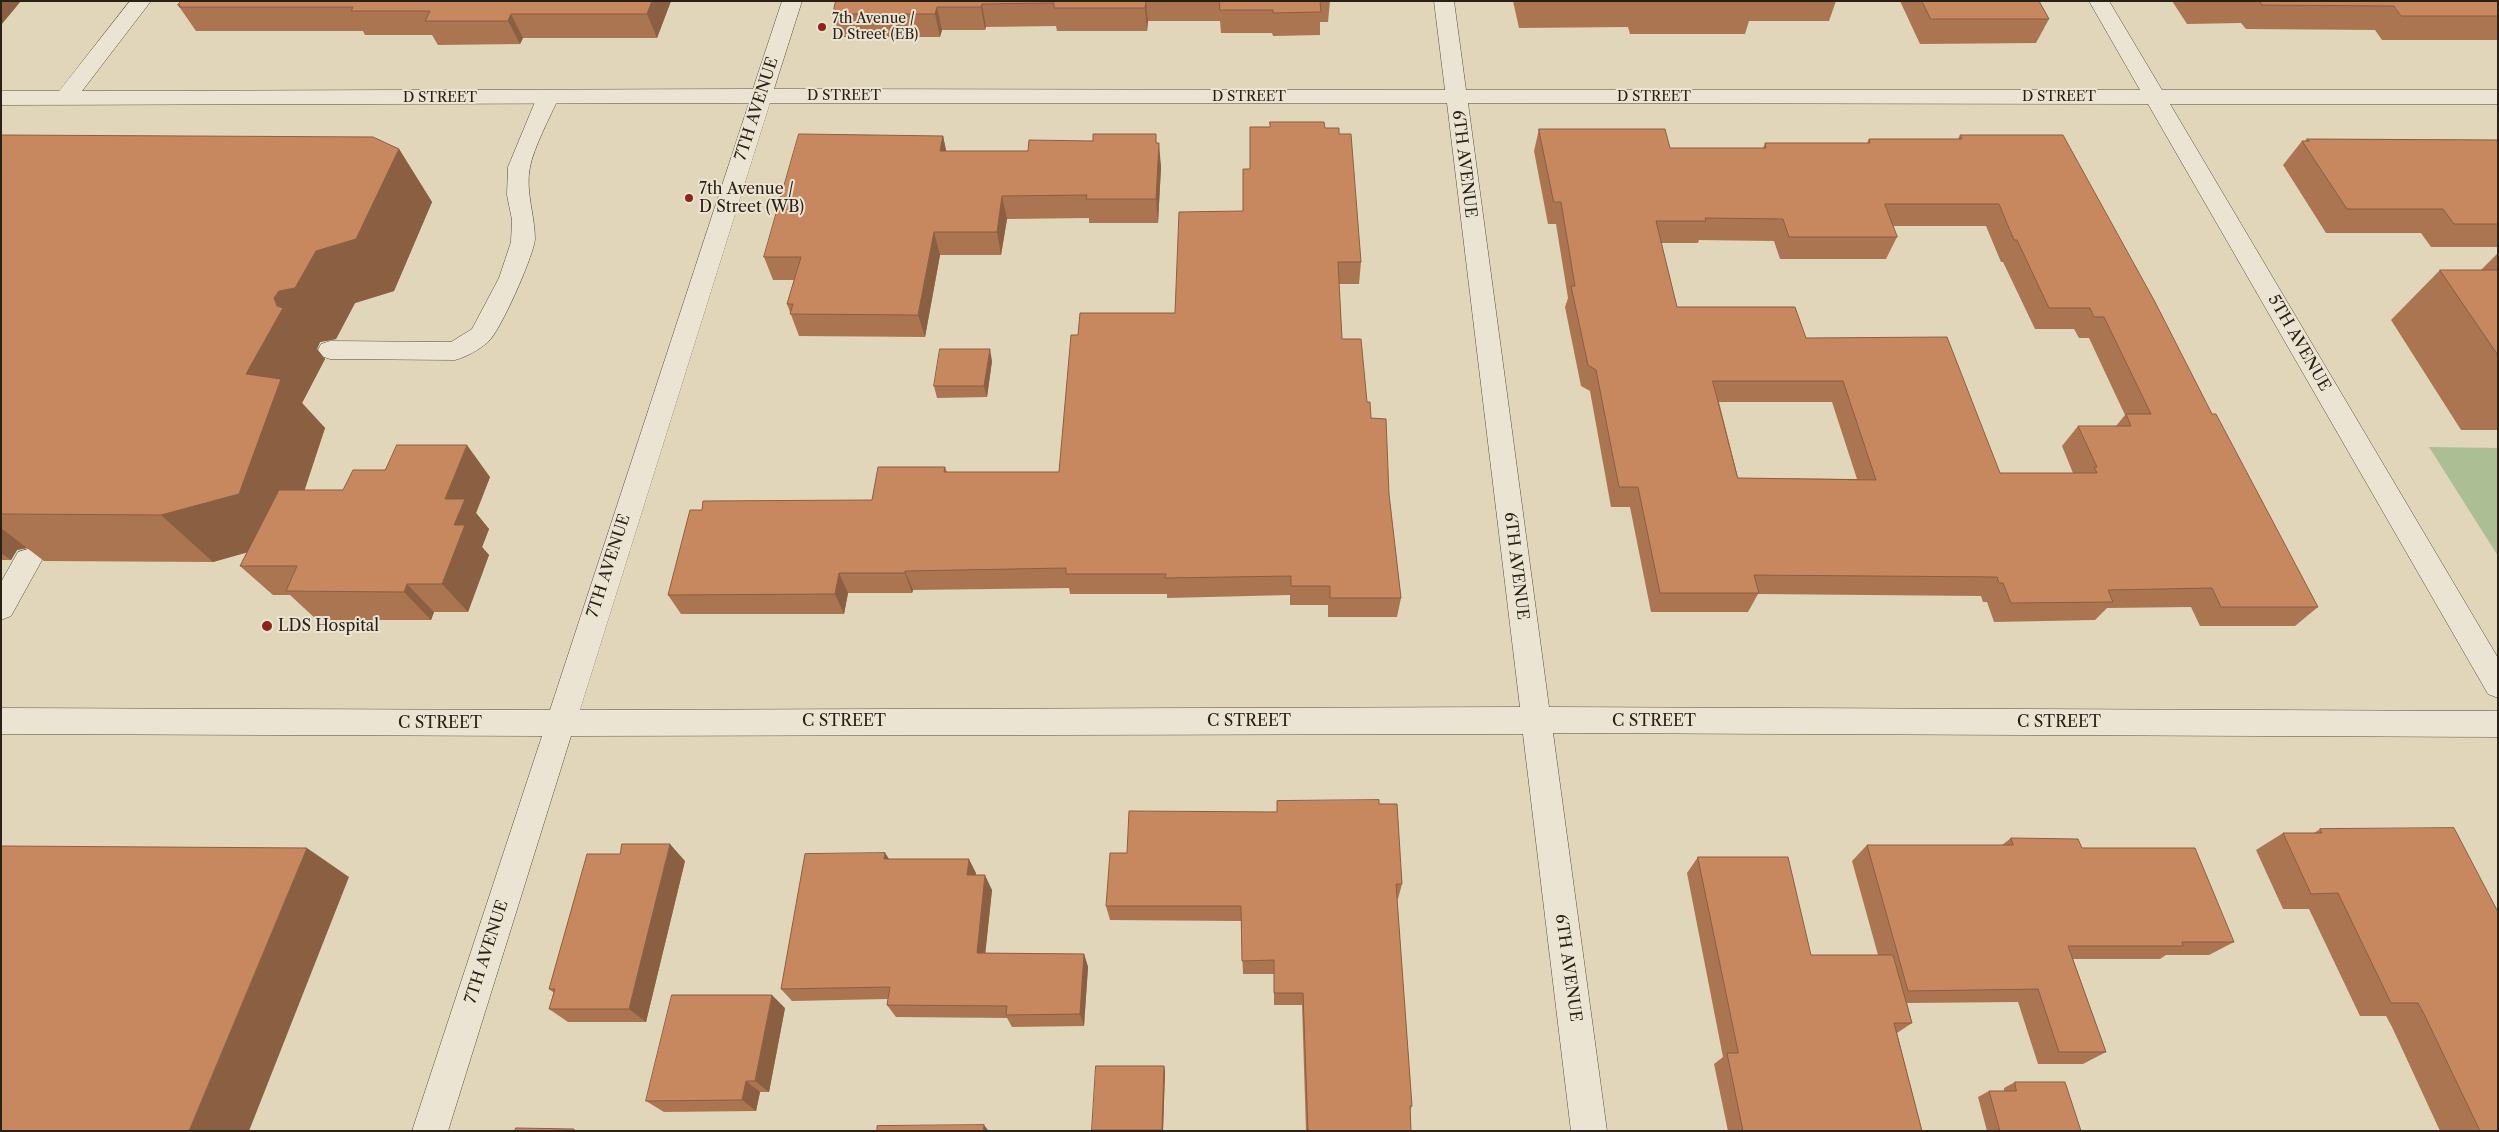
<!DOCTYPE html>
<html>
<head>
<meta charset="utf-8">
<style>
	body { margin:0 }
	#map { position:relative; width:2499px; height:1132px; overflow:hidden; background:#e1d6b9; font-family:"Libre Caslon Text",serif }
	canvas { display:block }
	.frame { position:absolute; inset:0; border:2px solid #2a2016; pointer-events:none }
</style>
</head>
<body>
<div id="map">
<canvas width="2499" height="1132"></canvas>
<div class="frame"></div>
</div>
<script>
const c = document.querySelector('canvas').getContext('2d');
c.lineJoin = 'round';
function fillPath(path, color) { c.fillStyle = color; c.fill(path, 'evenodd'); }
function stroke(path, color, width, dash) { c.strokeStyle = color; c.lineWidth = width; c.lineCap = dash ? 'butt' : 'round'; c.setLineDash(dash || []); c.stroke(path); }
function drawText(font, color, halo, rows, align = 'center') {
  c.font = font + ' "Libre Caslon Text",serif'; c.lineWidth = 4; c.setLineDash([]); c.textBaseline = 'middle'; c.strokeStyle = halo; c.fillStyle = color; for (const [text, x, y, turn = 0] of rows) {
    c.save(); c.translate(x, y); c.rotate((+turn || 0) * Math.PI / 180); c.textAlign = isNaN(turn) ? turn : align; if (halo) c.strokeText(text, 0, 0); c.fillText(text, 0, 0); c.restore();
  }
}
fillPath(new Path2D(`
	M2429,447L2498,448V556Z`), '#acbf94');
const service = new Path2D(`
	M548,90L555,92L559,97C550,117 534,147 530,167C525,191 535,215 535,239C534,255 500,332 488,342C479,350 466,357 455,360L330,359L321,356L318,350L321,344L330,341L451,342L472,329L499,278L511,242L512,220L507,195L508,167L537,97L541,92Z
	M28,549L38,552L42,560L11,616L1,620V582L18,552Z`);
const minor = new Path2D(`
	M130,1H151L82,91L753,89L782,1H802L774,89L1445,90L1434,1H1454L1466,90H2140L2089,1H2109L2162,90H2498V104H2170L2498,658V698L2488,694L2148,104L1468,103L1549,707L2498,711V737L1553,733L1607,1131H1571L1523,734L571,736L448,1131H412L542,736L1,734V708L550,710L749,103L1,105V91H59ZM770,103H1447L1520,707L580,710Z`);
stroke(service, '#584e3f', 1);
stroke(minor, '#584e3f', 1);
fillPath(service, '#ece4d2');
fillPath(minor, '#ece4d2');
fillPath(new Path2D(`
	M671,1L657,38H523L520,44L438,45L432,35H365L363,31H196L178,5Z
	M836,1H1330L1328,22H1320V35L1273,36L1272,33H1221L1220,21H1148L1147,31H1057L1056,26L986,27L985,30H942L940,37H840L833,14Z
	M1513,1H1836L1829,21H1749L1745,34H1630L1628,27L1519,28Z
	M1900,1H2039L2049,19L2036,43L1920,44Z
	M2172,1H2498V40H2382L2375,30L2246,29L2241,23L2187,24Z
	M1325,128L1339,134L1361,262L1359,284H1339L1342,339L1367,402L1389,494L1401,598L1397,617H1328V605H1290V595L1167,598V594H1070L1069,588L913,590L912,593H848L844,614H681L668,595L702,510L872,500L945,467L947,472H1059L1078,335L1175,313L1243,211L1250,169Z
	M1539,129L1670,148H1763L1765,143H1867L1869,139H1958L1960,135L2212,414L2318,607L2295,626H2200L2191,607L2107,608L2095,620L1994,622L1987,602H1983L1981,596L1758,594L1748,612H1651L1630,507H1611L1590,391L1581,386L1565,307L1568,298L1556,224H1548L1534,151ZM1893,226H1986L2001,262H2003L2035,329H2074L2079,338H2089L2125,415L2116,426H2078L2062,446L2073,473H2000L1806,338L1677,307L1661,243H1698L1699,240L1774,241L1780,259H1886L1897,237ZM1719,402H1832L1857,479L1738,478Z
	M1,135L399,149L432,202L394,291L355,303L336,339L320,342L317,349L325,359L302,403L325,428L304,490H343L490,477L476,513L489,529L482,547L489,555L468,612H434L431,620H317L290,595H273L240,566L247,552L213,562L44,561L27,548L17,550L11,560H1Z
	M943,136L946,151H1028L1157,143L1161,167L1158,223H1089V218L1007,219L1001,255H940L925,337L799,336L787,304L794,280H773L764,257Z
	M2307,139L2498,140V247H2431L2421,233H2326L2283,165L2302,141H2305Z
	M2498,253V430H2461L2391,320L2440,270H2481Z
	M992,361L987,397L937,398L934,386Z
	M1277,801L1379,804L1402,884L1398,899H1397L1412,1106L1410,1111L1411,1131H1306L1302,1005H1274V974H1243L1241,921L1110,920L1106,906L1127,853L1277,812Z
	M2320,829L2498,1131H2440L2392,1027L2386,1016H2360L2309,909H2283L2256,850L2283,833H2314Z
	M2011,838L2082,848L2234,942L2209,955H2166L2160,959H2073L2106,1052L2083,1064H2038L2018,1002L1907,1003L1912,1023L1897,1033L1922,1131H1728L1714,1064L1723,1057L1687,873L1698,857L1811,955H1878L1852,861L1867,845H2002Z
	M885,853L889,859L976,873V875L992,890L985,953L1084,954L1088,967L1084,1026L1012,1027L1007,1018L896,1017L887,1005L888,999L792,1001L781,989Z
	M685,861L646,1022H568L549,1009L554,993L549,989Z
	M785,1008L769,1092H760L756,1111L664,1112L646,1101Z
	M1164,1066L1165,1072L1163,1131H1092V1130Z
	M2015,1082L2081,1131H1987L1978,1097L1989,1091H2004V1088Z`), '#ab7552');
fillPath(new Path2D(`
	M1,1H21L2,24L1,23Z
	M652,1H671L657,38L647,14Z
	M1146,1L1148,21L1147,31L1145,8Z
	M982,4L986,27L985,30L981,7Z
	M937,7L942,30L940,37L935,14Z
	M511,14L523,38L520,44L508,21Z
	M943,136L948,159L940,151Z
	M1159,143L1161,167L1158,223L1156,199Z
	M399,149L432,202L394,291L355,303L336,339L320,342L317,349L325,359L302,403L325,428L288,541L213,562L161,515L246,374L277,306L274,298L279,291L316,251Z
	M1002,196L1007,219L1001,255L997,232Z
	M934,232L940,255L925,337L918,315Z
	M990,349L992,361L987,397L984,386Z
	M467,445L490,477L476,513L489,529L482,547L489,555L468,612L442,584L454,525L445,499Z
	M1,528L27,548L17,550L11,560L1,553Z
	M905,571L913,590L912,593L905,573Z
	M839,573L848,593L844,614L835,594Z
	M407,584L434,612L431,620L404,592Z
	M670,844L685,861L646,1022L629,1009Z
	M307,848L349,877L249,1131H189Z
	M885,853L894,867L884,859Z
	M969,859L976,873L974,890L967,875Z
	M985,875L992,890L984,966L977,953Z
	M1084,954L1088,967L1084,1026L1080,1014Z
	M772,995L785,1008L769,1092L755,1081Z
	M1164,1066L1165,1072L1163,1131H1162Z
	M746,1081L760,1092L756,1111L742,1100Z
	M984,1125L988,1130V1131H983Z`), '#8b5f42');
const building = new Path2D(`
	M181,1H652L647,14H511L508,21H425L430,11H351L353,7H179L180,5H178Z
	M836,1H1146L1145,8H1054V3L982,4L981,7H937L935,14H833Z
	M1220,1H1320L1321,12L1273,13V10H1220Z
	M1922,1H2039L2049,19H1931Z
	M2260,1H2498V16H2401L2394,6L2262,5Z
	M1270,122H1324L1325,128H1339V134H1351L1361,262H1338L1342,339H1361L1367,402H1370L1371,418L1386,419L1389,494L1401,598H1330V586H1291V576L1165,578L1166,574H1066V568L905,571V573H839L835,594L668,595L690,510H702L703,501L872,500L878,467H945L944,472H1059L1071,335H1078L1080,313H1175L1179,212L1243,211V169H1250V127H1270Z
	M1539,129H1665L1670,148H1766L1765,143H1870L1869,139H1962L1960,135H2063L2155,302L2212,414H2216L2318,607H2221L2212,588L2108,590L2113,602L2011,603L2003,583H1999L1997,577L1754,575L1759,593H1660L1638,487H1619L1596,370L1588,365L1571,286H1575L1561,202H1554ZM1885,204H1999L2014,240H2017L2049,308H2090L2094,317H2104L2151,414H2126L2131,426H2078L2097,467H2094L2097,473H2000L1947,337L1806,338L1795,307H1677L1656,221H1706L1705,218L1783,219L1789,237H1897ZM1713,381H1843L1876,480L1738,478Z
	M799,134L943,136L940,151H1028L1029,140L1093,141V134H1156V143H1159L1156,199H1086L1087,195L1002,196L997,232H934L918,315L790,314L793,304H787L801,257H764Z
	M1,135L373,137L399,149L356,239L316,251L295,288L279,291L274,298L277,306L283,308L246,374L281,379L239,494L161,515L1,514Z
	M2307,139L2498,140V224H2454L2443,209H2347L2302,141H2309Z
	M2440,270H2498V355Z
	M940,349H990L984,386H934Z
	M397,445H467L445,499H465L454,525H465L442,584H407L404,592L286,591L297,566H240L279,490H343L353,470H385Z
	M1379,800V804H1397L1402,884H1396L1412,1106H1410L1411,1131H1308L1303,993H1274V960L1242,961L1241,906H1106L1110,853H1127L1129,811L1277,812V801Z
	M2454,828L2498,912V1131H2480L2424,1014L2418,1003H2391L2338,893L2311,894L2283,833H2322L2320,829Z
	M2011,838L2078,839L2082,848H2195L2234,942H2182L2183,946H2068L2106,1052H2059L2038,989L1908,991L1867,845H2013Z
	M622,844H670L629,1009H549L555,989H549L587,854H620Z
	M1,846L307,848L189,1131H1Z
	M885,853L884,859H969L967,875H985L977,953L1084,954L1080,1014L1006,1015L1007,1006L887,1005L890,987L781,989L805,854Z
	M1698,857H1788L1811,955H1893L1912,1023H1894L1922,1131H1743L1727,1053H1738Z
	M672,995H772L755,1081H746L742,1100L646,1101Z
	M1096,1066H1164L1162,1130H1092Z
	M2015,1082H2065L2081,1131H2000L1989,1091H2016Z
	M984,1125L983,1131H877V1126Z
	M516,1128L574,1129V1131H515Z`);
fillPath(building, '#c7885f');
stroke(building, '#8b5f42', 1);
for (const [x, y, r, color] of [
	[822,27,5,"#8f2418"],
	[689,198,5,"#8f2418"],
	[267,626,6,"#8f2418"]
]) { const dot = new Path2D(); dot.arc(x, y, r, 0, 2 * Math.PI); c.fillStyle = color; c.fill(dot); stroke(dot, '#ece4d2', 2); }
drawText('14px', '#2a2016', '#ece4d2', [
	["7th Avenue /",832,19],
	["D Street (EB)",832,35]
], 'left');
drawText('14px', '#2a2016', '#ece4d2', [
	["D STREET",844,96],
	["D STREET",1249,97],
	["D STREET",1654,97],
	["D STREET",2059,97],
	["D STREET",440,98]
]);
drawText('16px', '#2a2016', '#ece4d2', [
	["7TH AVENUE",757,109,-72],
	["6TH AVENUE",1464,164,83],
	["5TH AVENUE",2299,343,60],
	["7TH AVENUE",609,566,-72],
	["6TH AVENUE",1516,566,83],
	["C STREET",844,721],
	["C STREET",1249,721],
	["C STREET",1654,721],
	["C STREET",2059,722],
	["C STREET",440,723],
	["7TH AVENUE",487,952,-72],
	["6TH AVENUE",1568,968,82]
]);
drawText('16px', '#2a2016', '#ece4d2', [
	["7th Avenue /",699,189],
	["D Street (WB)",699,207],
	["LDS Hospital",278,626]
], 'left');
</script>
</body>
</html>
